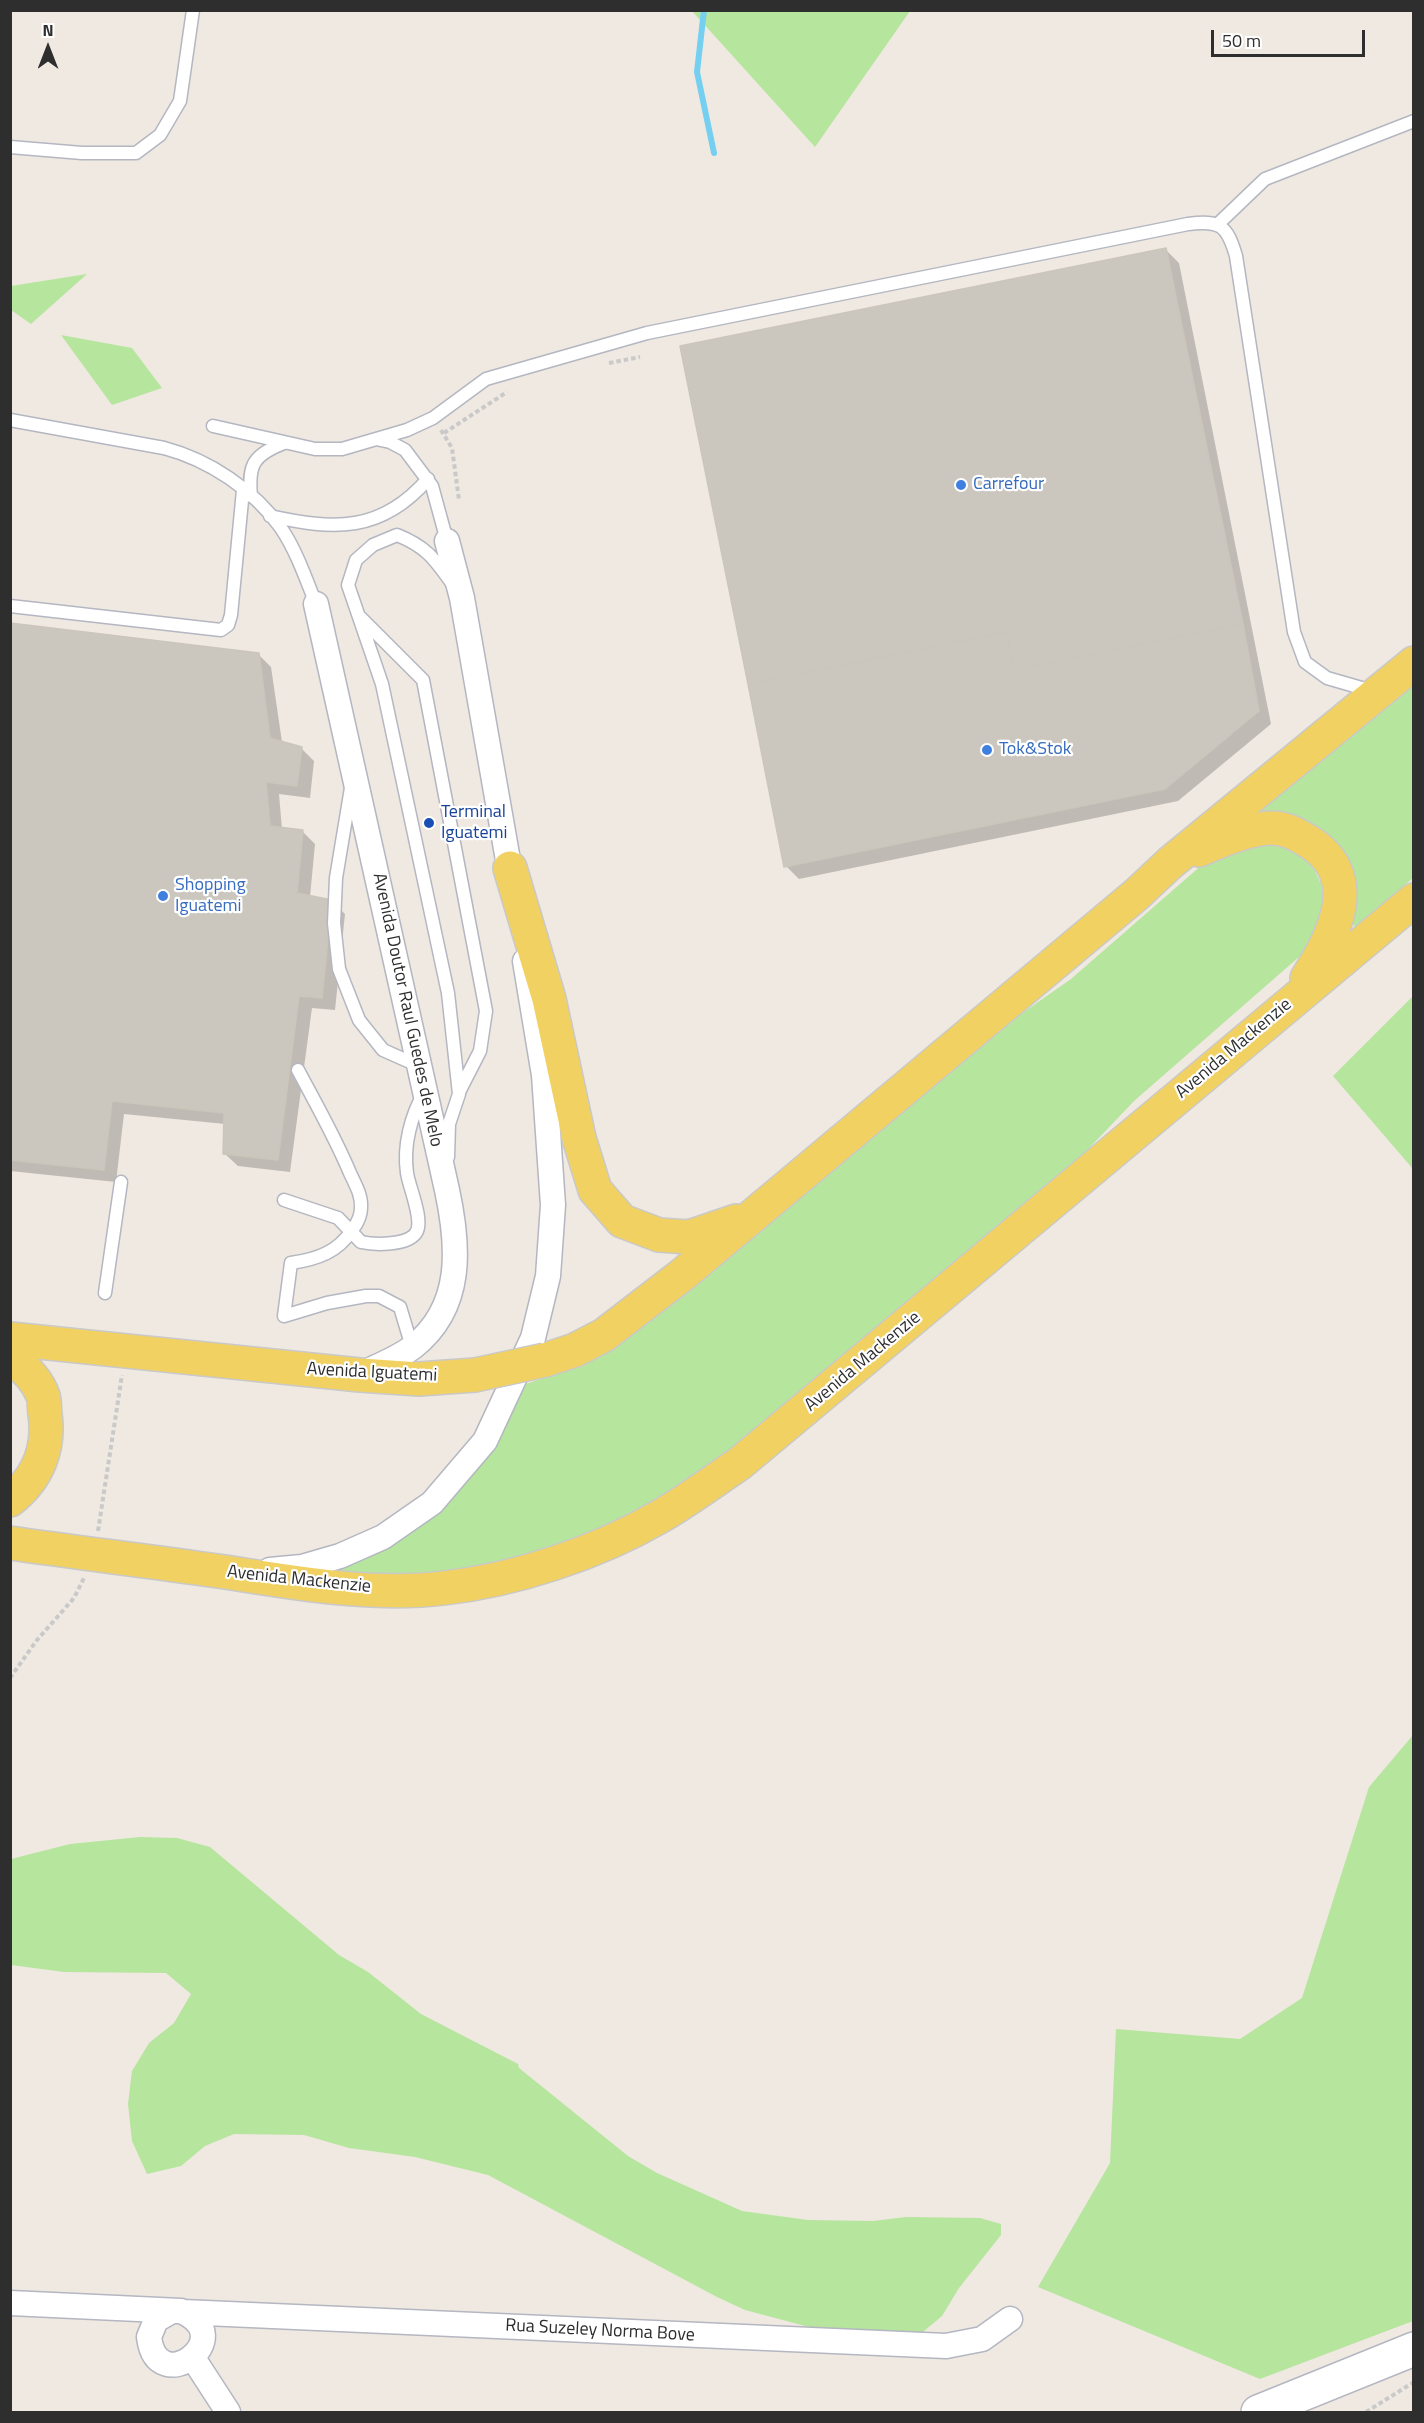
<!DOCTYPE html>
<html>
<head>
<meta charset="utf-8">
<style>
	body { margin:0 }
	#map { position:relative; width:1424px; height:2423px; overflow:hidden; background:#efe9e1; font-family:"Titillium Web",sans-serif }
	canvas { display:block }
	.frame { position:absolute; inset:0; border:12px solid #2e2e2e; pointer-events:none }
	.north { position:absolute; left:18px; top:18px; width:60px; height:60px; -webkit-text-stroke:4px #fff; paint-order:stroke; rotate:0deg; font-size:16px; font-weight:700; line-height:24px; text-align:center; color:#2e2e2e }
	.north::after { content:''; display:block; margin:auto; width:21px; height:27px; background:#2e2e2e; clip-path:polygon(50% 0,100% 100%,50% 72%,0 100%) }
	.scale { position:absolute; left:1211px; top:30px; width:154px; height:27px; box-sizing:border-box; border:3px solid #2e2e2e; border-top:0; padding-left:8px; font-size:18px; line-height:21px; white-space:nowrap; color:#2e2e2e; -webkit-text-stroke:4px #fff; paint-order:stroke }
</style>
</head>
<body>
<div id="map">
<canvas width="1424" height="2423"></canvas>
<div class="frame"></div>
<div class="north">N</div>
<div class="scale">50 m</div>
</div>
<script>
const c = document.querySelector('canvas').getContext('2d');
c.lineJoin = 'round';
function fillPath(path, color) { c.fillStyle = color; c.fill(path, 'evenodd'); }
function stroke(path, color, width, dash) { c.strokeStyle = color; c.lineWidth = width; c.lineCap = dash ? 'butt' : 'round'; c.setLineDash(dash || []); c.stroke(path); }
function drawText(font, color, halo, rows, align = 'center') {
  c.font = font + ' "Titillium Web",sans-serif'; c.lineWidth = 4.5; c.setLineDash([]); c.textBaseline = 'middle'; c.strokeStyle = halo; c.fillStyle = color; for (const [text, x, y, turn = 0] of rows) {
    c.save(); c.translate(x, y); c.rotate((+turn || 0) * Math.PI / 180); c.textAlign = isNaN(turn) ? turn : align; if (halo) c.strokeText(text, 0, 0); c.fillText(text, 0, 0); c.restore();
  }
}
fillPath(new Path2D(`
	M692,11H910L815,147Z
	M87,274L31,324L11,310V286Z
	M61,335L132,348L162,388L112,405Z
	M1413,673V878L1355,927L1347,918V874L1246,821Z
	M1234,843L1286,844L1307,860L1315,871L1321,884L1324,912L1307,950L1134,1101L1075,1163L703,1472L672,1494L568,1546L455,1574L346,1576L340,1570L344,1565L384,1545L523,1385L575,1367L622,1342L643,1326L995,1032L1071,979L1211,857Z
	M1413,996V1169L1333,1076Z
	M1413,1735V2321L1260,2379L1038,2287L1110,2163L1116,2029L1240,2039L1302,1998L1369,1787Z
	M140,1837L177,1838L210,1847L339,1955L368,1972L421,2014L518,2064L519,2068L628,2156L657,2173L742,2211L808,2220L873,2221L906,2217L980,2218L1001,2224V2235L959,2288L942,2316L917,2337L843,2336L745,2310L717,2297L488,2175L415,2157L349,2148L304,2135L234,2134L205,2146L181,2166L147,2174L132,2141L128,2104L132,2071L149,2043L174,2023L191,1994L166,1973L64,1972L11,1965V1859L70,1844Z`), '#b6e59e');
fillPath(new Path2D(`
	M1166,250L1179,263L1271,724L1178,801L799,879L786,866Z
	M10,624L258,654L271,667L282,742L301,748L314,761L310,798L279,794L282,829L302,831L315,844L310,897L332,901L345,914L335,1010L312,1008L290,1172L238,1166L224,1153L225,1124L124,1114L116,1182L10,1171Z`), '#0003');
stroke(new Path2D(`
	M704,10L697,72L714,153`), '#75cff0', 6);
const building = new Path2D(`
	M1166,248L1243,624L1014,670L1007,632L748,684L680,346Z
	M10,623L259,653L270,738L302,747L297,786L266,782L270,826L303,830L297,893L332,900L322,998L299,996L278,1160L223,1154L224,1113L112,1101L104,1170L10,1160Z
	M1243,624L1259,711L1165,789L784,867L748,684L1007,632L1014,670Z`);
fillPath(building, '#cbc7bf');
stroke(building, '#cbc5ba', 1.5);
const lane = new Path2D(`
	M10,147L82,153H136L160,135L180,101L193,10
	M1218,224L1265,179L1414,121
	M10,420L164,448C209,460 253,489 281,528C296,550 306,579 316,604
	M213,426L315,449H342L407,430L433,418L486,379L647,333L1188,224C1220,220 1227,225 1236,256L1294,632L1305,662L1327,678L1372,691
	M376,439L390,442L405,450L432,486L447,541
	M251,496C248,465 253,455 284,443
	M270,516C334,530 381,533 428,479
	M10,606L221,630L228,625L231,615L243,490
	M360,617L423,680L486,1011L480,1051L459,1092
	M351,788L336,878L334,923L339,969L359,1020L383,1050L419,1066
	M298,1070C316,1104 335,1137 350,1173C355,1184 362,1195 361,1208C361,1216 358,1222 353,1229C338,1252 318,1259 291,1263L284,1316L327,1303L366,1296H379L400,1307L412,1347
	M448,1157L449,1124L459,1094L448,993L382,684L348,585L356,560L373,545L397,535C425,546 434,558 451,582
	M284,1200L338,1218L361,1242C374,1245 410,1246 417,1231C423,1218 409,1187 407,1173C403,1145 411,1116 424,1093
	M105,1293L121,1182`);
const street = new Path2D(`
	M447,541L462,598L512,883
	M316,604L447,1190C459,1246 464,1307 413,1347C397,1359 377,1366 360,1375
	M270,1570L302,1567L340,1556L383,1537L432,1503L485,1441L533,1338L548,1276L553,1205L544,1075L525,961
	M10,2303L181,2311C242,2337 157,2401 149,2337L156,2320L170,2312
	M183,2312L946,2346L982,2339L1010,2319
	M193,2358L228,2412`);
const secondary = new Path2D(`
	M1258,2412L1414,2349`);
const primary = new Path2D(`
	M1199,850C1217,842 1248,829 1269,828C1285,827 1298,835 1311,843C1364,878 1333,938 1307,978
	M510,868L549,999L579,1138L595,1190L622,1221L659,1235L689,1237L736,1221
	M10,1339L360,1375L419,1379L475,1375
	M10,1357C24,1367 37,1379 43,1396C45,1401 44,1409 45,1414C50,1449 37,1479 10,1500
	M545,1360L575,1350L604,1335L682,1275L1137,894L1170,863L1414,663
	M10,1543C80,1553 149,1561 218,1571C292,1582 369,1597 444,1588C515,1580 597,1553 659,1517C687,1501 712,1482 739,1464L1414,900`);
stroke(lane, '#b4b7c1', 15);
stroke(street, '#b4b7c1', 27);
stroke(secondary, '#b4b7c1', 36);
stroke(primary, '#c9c9c9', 36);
stroke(new Path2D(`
	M609,363L640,357
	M441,430L452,448L459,500
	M444,433L507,392
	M98,1531L122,1375
	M10,1678L37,1640L74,1598L84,1578
	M1366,2412L1414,2382`), '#c9c9c9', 4, [4.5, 3]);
stroke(lane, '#fff', 12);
stroke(street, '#fff', 24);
stroke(secondary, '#fff', 33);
stroke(primary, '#f2d163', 33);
const primaryBridge = new Path2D(`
	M475,1375L545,1360`);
stroke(primaryBridge, '#c9c9c9', 36, []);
stroke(primaryBridge, '#f2d163', 33);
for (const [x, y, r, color] of [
	[961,485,6,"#3f7fe0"],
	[987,750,6,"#3f7fe0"],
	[429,823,6,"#1a4fb4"],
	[163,896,6,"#3f7fe0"]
]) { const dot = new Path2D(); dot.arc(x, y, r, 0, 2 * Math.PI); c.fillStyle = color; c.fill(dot); stroke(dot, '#fff', 2); }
drawText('18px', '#366cbe', '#fff', [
	["Carrefour",973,485],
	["Tok&Stok",999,750],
	["Shopping",175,886],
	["Iguatemi",175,907]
], 'left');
drawText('18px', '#164399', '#fff', [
	["Terminal",441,813],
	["Iguatemi",441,834]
], 'left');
drawText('18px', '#2e2e2e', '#fff', [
	["Avenida Doutor Raul Guedes de Melo",407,1010,78],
	["Avenida Mackenzie",1234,1049,-40],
	["Avenida Mackenzie",863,1362,-40],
	["Avenida Iguatemi",372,1373,3],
	["Avenida Mackenzie",299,1580,6],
	["Rua Suzeley Norma Bove",600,2331,3]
]);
</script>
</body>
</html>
